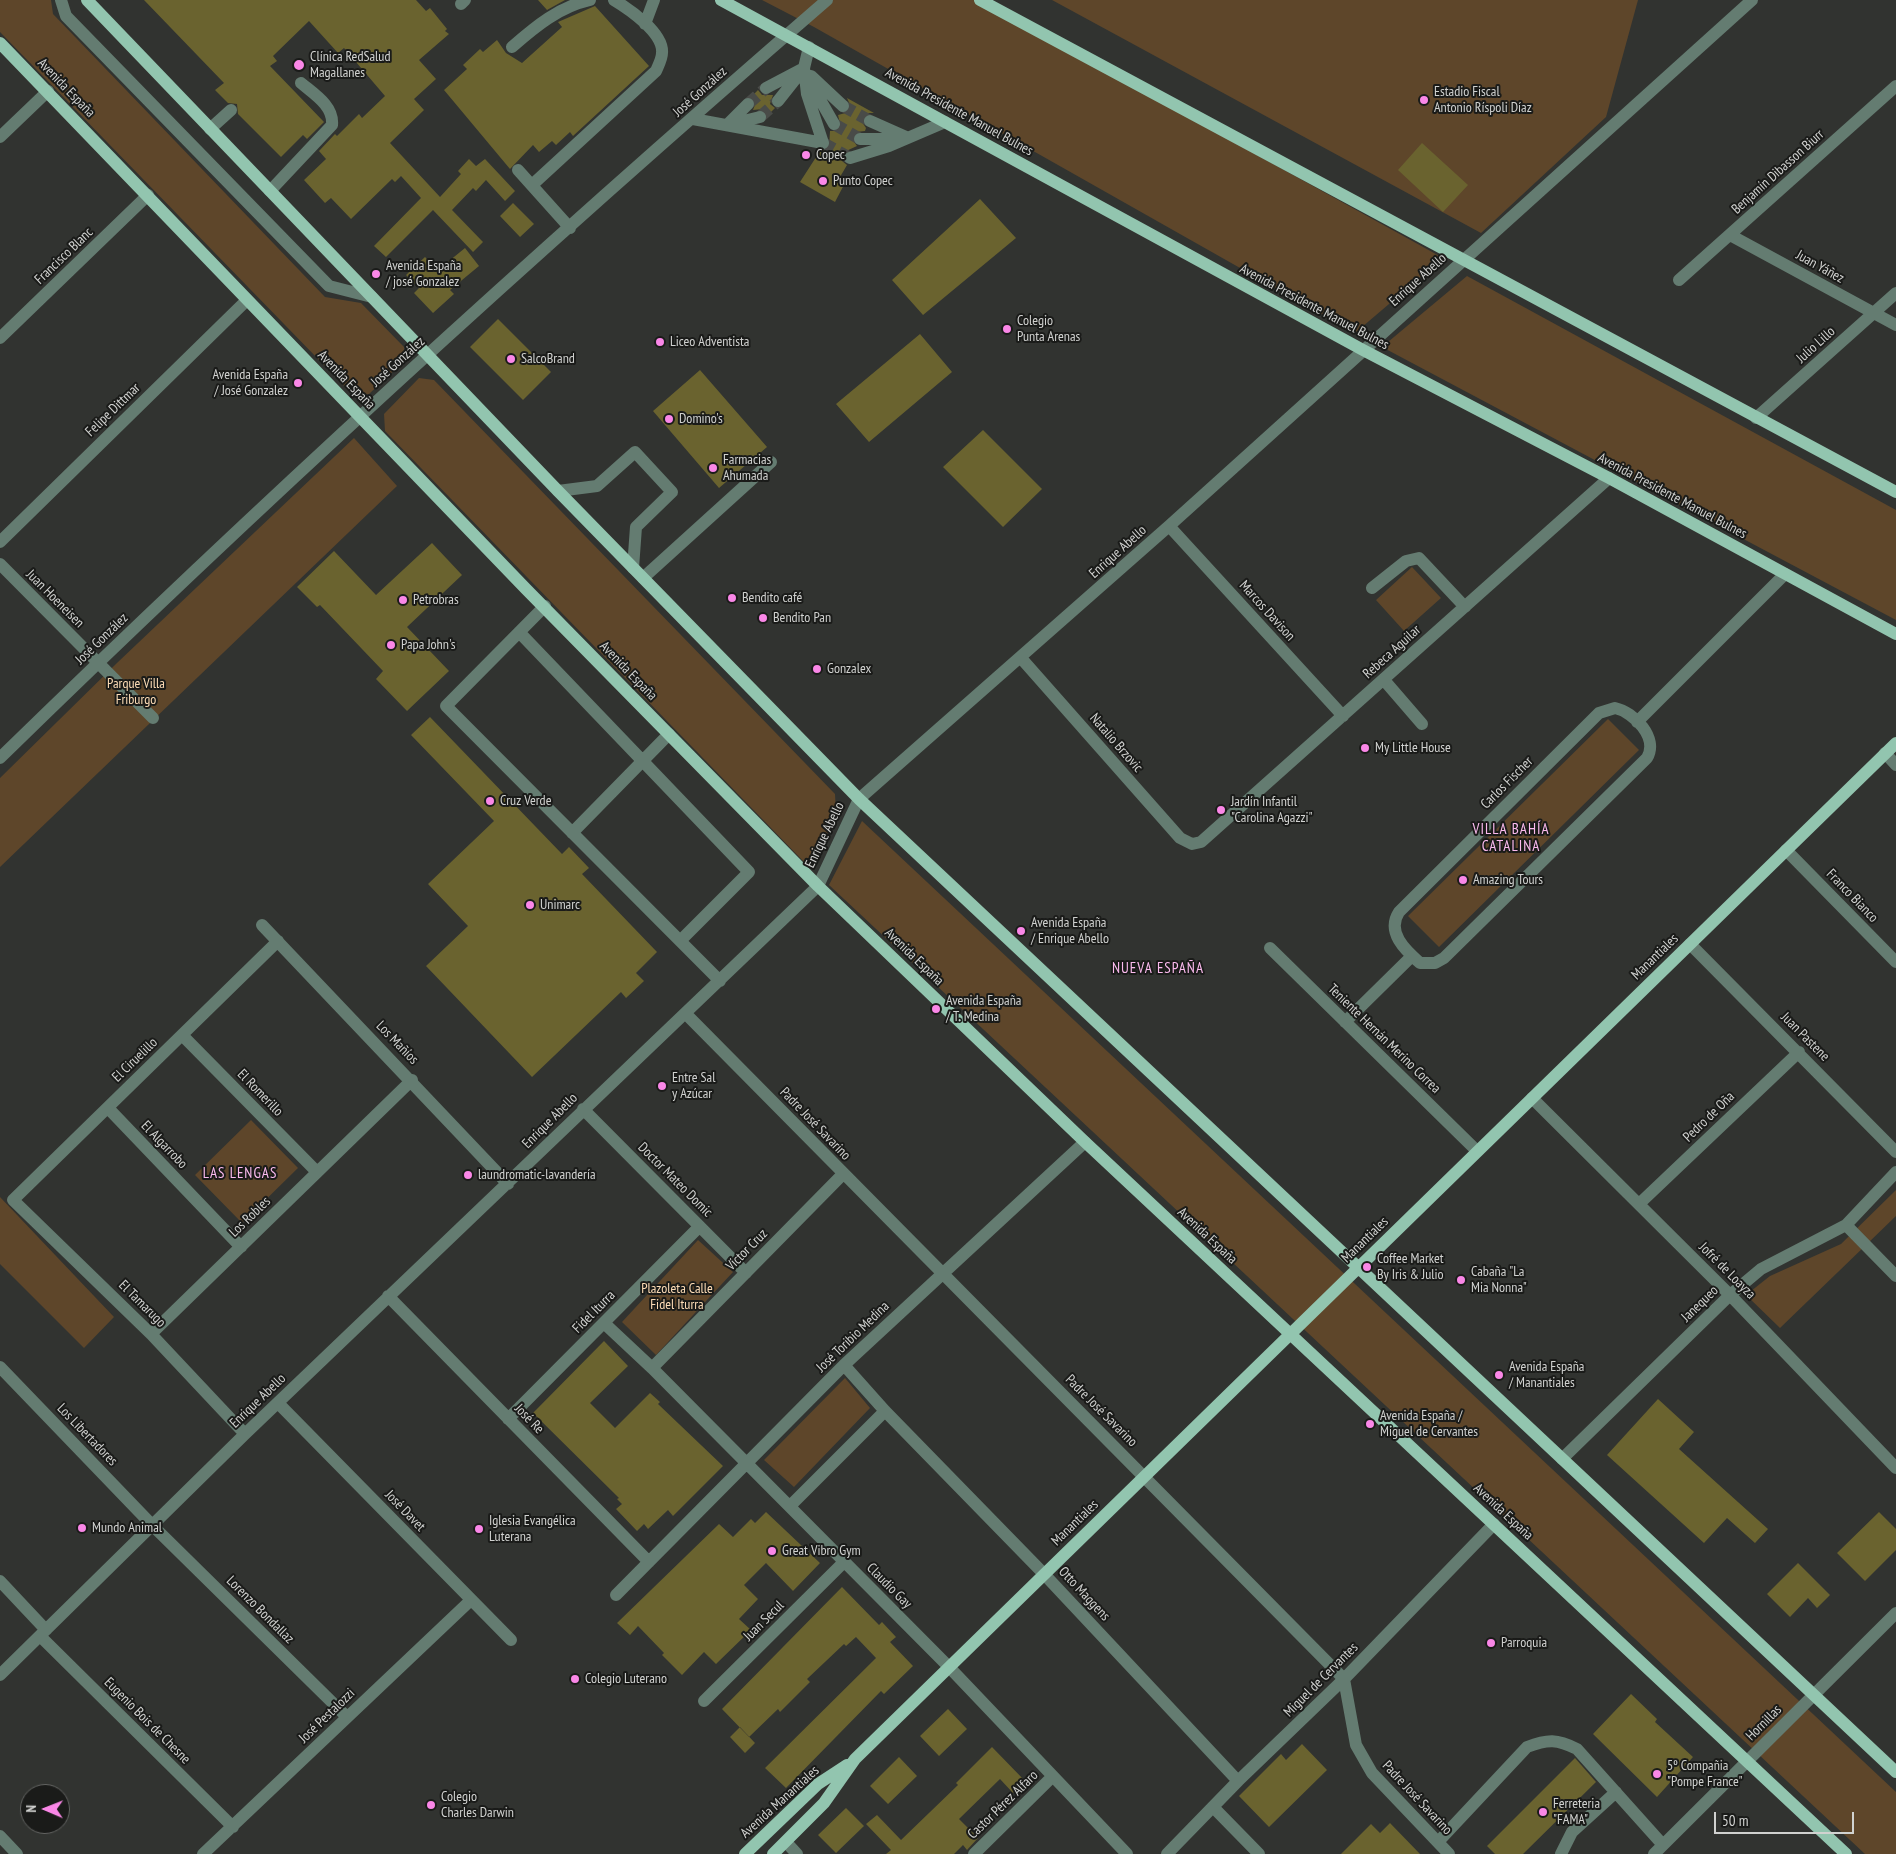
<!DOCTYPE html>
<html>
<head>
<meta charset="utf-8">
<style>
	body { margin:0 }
	#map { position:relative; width:1896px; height:1854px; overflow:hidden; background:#313330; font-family:"PT Sans Narrow",sans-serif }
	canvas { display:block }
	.north { position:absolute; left:20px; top:1784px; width:50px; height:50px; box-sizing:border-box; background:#1a1b19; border:1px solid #636462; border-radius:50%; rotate:271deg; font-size:14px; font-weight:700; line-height:20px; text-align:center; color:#d1d2d0 }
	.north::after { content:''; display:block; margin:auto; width:18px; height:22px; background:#fa87e7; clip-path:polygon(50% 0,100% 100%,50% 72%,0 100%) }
	.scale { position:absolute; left:1714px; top:1812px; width:140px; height:22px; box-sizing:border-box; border:2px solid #d1d2d0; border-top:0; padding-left:6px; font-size:15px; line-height:18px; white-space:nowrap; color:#d1d2d0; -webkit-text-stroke:4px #1a1b19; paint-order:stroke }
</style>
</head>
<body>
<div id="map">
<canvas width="1896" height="1854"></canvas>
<div class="north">N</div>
<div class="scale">50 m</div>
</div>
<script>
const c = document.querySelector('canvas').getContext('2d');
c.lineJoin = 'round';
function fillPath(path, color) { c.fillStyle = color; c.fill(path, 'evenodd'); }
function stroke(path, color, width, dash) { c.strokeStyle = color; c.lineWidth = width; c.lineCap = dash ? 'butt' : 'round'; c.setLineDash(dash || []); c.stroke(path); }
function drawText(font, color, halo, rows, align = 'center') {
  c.font = font + ' "PT Sans Narrow",sans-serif'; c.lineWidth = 4; c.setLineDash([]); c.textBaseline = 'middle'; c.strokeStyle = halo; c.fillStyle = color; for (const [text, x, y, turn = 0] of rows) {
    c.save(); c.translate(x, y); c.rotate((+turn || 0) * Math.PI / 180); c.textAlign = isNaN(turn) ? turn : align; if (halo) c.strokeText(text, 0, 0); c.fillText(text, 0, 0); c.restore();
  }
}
fillPath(new Path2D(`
	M0,0H51L53,14L325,297L361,303L404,347V361L369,394L354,396L0,32Z
	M762,0H977L1443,258L1355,333L814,27Z
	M1052,0H1638L1606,117L1481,233Z
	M1467,276L1896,510V620L1382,347Z
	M419,378L434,380L835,794L836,813L816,862L806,864L385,431L384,414Z
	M354,438L397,486L0,867V778L118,662Z
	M1412,567L1441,598L1404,631L1376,600Z
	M1608,719L1639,750L1439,947L1408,916Z
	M862,821L1896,1792V1854H1865L829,885Z
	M251,1120L298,1168L242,1223L195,1175Z
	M1896,1190V1216L1780,1328L1746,1295L1770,1276L1841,1244Z
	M0,1197L114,1317L84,1348L0,1264Z
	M698,1240L733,1272L656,1355L622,1322Z
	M845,1378L870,1408L794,1487L764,1460Z`), '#5e462a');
fillPath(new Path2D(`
	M144,0H416L426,11L430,8L447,29L445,31L449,34L419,60L436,79L414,99L424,110L390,143L440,197L461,174L458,171L469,159L476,166L485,159L515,191L505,201L486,180L476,191L473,188L452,210L483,242L473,252L433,210L386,257L374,246L421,198L401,176L395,182L392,179L351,219L331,198L325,203L304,180L326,159L319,151L335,134L337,136L359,114L362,118L385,96L344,48L338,53L309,21L273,56L277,61L270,66L324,122L307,139L303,135L281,157L238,114L237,104L228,103L215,90L224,83Z
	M538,0H565L547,10Z
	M595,6L649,66L573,136L570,132L556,145L552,141L539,152L533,145L510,169L444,90L467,69L463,65L480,49L483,52L497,40L506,53L522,63L562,27L558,22Z
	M758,90L762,95H773L770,104L775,108L768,115L763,109L753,110L756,102L751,97Z
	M847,98L874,113H869L863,117L862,122L866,128L865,131L856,132L852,139L857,146L844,152L842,156V161L847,165L840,177L846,181L835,202L800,182L820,151L829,148L830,131H838L841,128L838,115L849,112L851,107Z
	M1422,143L1468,185L1443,212L1398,170Z
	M980,199L1016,238L923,315L892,280Z
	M513,203L534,224L520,237L500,216Z
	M465,248L479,266L450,290L454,294L433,313L414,293L419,288L406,275L425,257L438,270Z
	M498,319L551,372L523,400L470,347Z
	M920,334L952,372L869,442L836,404Z
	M700,370L767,447L719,488L653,411Z
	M983,430L1042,489L1003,527L943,467Z
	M432,543L462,575L407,627L449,671L407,711L376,679L383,671L320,605L317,607L297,587L334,551L376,595Z
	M430,717L562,854L569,847L589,868L582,874L657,952L636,973L644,981L626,998L621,992L532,1077L426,966L468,926L428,884L494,821L411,735Z
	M604,1341L628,1366L590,1403L615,1428L650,1393L660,1402L658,1404L723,1466L673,1516L668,1510L648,1529L644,1524L637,1531L616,1509L622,1504L617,1499L619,1498L533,1413Z
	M1658,1399L1694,1432L1679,1449L1768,1529L1755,1543L1727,1518L1704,1543L1607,1455Z
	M766,1512L820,1563L793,1591L766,1563L744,1585L758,1599L739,1619L751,1630L716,1664L704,1652L682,1675L662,1655L664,1653L638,1626L630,1635L617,1623L719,1524L733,1537L751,1519L755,1523Z
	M1879,1512L1896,1529V1550L1865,1581L1837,1553Z
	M1798,1563L1830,1595L1817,1608L1808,1598L1790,1617L1767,1594Z
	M842,1587L879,1625L882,1622L896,1637L890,1642L913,1666L884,1694L881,1691L786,1788L765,1768L876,1658L856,1637L846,1646L844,1644L807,1679L810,1682L780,1712L778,1709L749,1737L722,1709Z
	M1631,1694L1657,1719L1655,1722L1693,1757L1657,1797L1593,1734Z
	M948,1709L967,1729L939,1756L920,1736Z
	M740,1727L755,1743L745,1753L730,1737Z
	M1302,1744L1327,1770L1269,1827L1239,1796L1281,1754L1286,1760Z
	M992,1747L1026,1782L1013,1793L1000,1779L959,1819L978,1838L967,1850L963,1845L954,1854H886L891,1850L866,1824L877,1815L901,1840L958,1785L956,1783Z
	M899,1757L917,1776L888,1804L870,1786Z
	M1575,1758L1596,1782L1523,1854H1495L1487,1846Z
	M846,1808L864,1826L836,1853L818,1835Z
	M1390,1823L1420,1854H1341L1371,1824L1380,1833Z`), '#6a632f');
stroke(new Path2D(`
	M748,104L766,88
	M843,106L870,121
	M760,117L778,101
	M834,124L860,139
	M823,143L850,158`), '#494b48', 12, [12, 6]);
stroke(new Path2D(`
	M61,0L66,16L329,286L372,297
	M461,4L465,0
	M645,24L654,0
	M512,47C536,26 559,7 590,0
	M809,47L804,68L807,94L823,143
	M811,76L843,106
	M810,82L834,124
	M766,88L804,68
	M778,101L801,72
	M693,119L823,143
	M870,121L906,137
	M728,124L748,104
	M731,124L760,117
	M210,129L231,110
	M0,137L48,91
	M860,139H896
	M850,158L889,146L945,122
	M518,170L570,228
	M532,185L656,71C658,66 662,59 662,53C664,33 629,9 614,0
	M270,191L332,125C334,106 314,94 301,83
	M1730,235L1896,325
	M1679,280L1896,86
	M0,338L148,195
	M1756,418L1896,293
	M558,491L597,486L635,452L672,492L636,527L633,568
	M1169,526L1343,716
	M0,542L247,300
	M0,564L153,718
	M643,578L771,462
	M1372,588L1406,561L1419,558L1465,607
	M545,606L446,706L720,981
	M519,632L749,872L680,941
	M1021,658L1180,838L1192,844L1201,842L1609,478
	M1384,680L1422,724
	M1615,708C1634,712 1659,738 1647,758L1444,958L1435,963H1420C1405,950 1386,932 1399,912L1599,713Z
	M1637,722L1785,574
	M1885,753L1896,765
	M0,758C267,497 544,245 827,0
	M572,833L669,734
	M1786,850L1896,962
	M262,925L508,1184
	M1690,944L1896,1152
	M1270,948L1477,1151
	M686,1014L1344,1679L1356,1745L1372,1773L1449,1854
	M1345,1022L1412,956
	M182,1035L317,1172
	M1532,1098L1730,1295L1896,1468
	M108,1108L241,1247
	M583,1109L746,1273
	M1639,1204L1799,1052
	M1846,1225L1896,1276
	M388,1296L649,1562
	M604,1323L652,1368L949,1667L1127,1854
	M151,1334L412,1080
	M844,1365L885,1411L1044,1574L1238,1781
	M0,1367L152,1525L347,1717
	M652,1368L843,1174
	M278,1403L511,1640
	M508,1419L699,1227
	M245,1434L151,1334L13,1200L278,941
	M1562,1459L1730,1295L1761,1269L1846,1225L1896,1172
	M790,1506L885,1411
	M0,1581L46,1630
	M616,1595L844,1365L1085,1142
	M40,1636L233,1827
	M0,1675L245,1434L818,886L859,799L1169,526L1752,0
	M704,1701L844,1562
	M1214,1808L1259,1854
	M0,1836L17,1854
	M786,1842L797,1854
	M1438,1842L1527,1747C1548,1739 1557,1739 1577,1749L1663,1845
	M203,1854L471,1600
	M974,1854L1052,1777
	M1167,1854L1238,1781L1344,1679L1494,1524
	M1561,1854L1572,1832L1616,1792
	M1654,1854L1896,1613`), '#647c71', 12);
stroke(new Path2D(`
	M87,0L558,491L859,799L1896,1772
	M721,0L1363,350L1609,478L1896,634
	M980,0L1896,492
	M0,43L526,589L818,886L1085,1142L1846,1854
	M745,1854L818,1784L847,1765
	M773,1854L824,1803L855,1759L1896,743`), '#92c5af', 12);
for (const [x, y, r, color] of [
	[299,65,6,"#fa87e7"],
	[1424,100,5,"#fa87e7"],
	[806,155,5,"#fa87e7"],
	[823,181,5,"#fa87e7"],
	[376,274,5,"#fa87e7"],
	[1007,329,5,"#fa87e7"],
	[660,342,5,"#fa87e7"],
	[511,359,5,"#fa87e7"],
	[298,383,5,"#fa87e7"],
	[669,419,5,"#fa87e7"],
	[713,468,5,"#fa87e7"],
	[732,598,5,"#fa87e7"],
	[403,600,5,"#fa87e7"],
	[763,618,5,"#fa87e7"],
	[391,645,5,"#fa87e7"],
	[817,669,5,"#fa87e7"],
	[1365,748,5,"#fa87e7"],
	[490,801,5,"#fa87e7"],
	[1221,810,5,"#fa87e7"],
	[1463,880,5,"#fa87e7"],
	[530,905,5,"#fa87e7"],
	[1021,931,5,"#fa87e7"],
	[936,1009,5,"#fa87e7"],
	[662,1086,5,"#fa87e7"],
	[468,1175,5,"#fa87e7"],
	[1367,1267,5,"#fa87e7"],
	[1461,1280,5,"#fa87e7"],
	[1499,1375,5,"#fa87e7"],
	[1370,1424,5,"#fa87e7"],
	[82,1528,5,"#fa87e7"],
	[479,1529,5,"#fa87e7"],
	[772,1551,5,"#fa87e7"],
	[1491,1643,5,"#fa87e7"],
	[575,1679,5,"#fa87e7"],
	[1657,1774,5,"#fa87e7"],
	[431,1805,5,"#fa87e7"],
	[1543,1812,5,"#fa87e7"]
]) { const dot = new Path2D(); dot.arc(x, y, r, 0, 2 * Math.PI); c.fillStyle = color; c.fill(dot); stroke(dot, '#1a1b19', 2); }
drawText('14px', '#d1d2d0', '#1a1b19', [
	["Clínica RedSalud",310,57],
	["Magallanes",310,73],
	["Estadio Fiscal",1434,92],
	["Antonio Ríspoli Díaz",1434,108],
	["Copec",816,155],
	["Punto Copec",833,181],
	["Avenida España",386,266],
	["/ josé Gonzalez",386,282],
	["Colegio",1017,321],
	["Punta Arenas",1017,337],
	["Liceo Adventista",670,342],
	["SalcoBrand",521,359],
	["Avenida España",288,375,"right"],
	["/ José Gonzalez",288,391,"right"],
	["Domino's",679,419],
	["Farmacias",723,460],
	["Ahumada",723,476],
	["Bendito café",742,598],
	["Petrobras",413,600],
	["Bendito Pan",773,618],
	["Papa John's",401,645],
	["Gonzalex",827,669],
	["My Little House",1375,748],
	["Cruz Verde",500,801],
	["Jardín Infantil",1231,802],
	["\"Carolina Agazzi\"",1231,818],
	["Amazing Tours",1473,880],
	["Unimarc",540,905],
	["Avenida España",1031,923],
	["/ Enrique Abello",1031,939],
	["Avenida España",946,1001],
	["/ T. Medina",946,1017],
	["Entre Sal",672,1078],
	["y Azúcar",672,1094],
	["laundromatic-lavandería",478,1175],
	["Coffee Market",1377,1259],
	["By Iris & Julio",1377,1275],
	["Cabaña \"La",1471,1272],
	["Mia Nonna\"",1471,1288],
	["Avenida España",1509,1367],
	["/ Manantiales",1509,1383],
	["Avenida España /",1380,1416],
	["Miguel de Cervantes",1380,1432],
	["Iglesia Evangélica",489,1521],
	["Luterana",489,1537],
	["Mundo Animal",92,1528],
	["Great Vibro Gym",782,1551],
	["Parroquia",1501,1643],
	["Colegio Luterano",585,1679],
	["5º Compañia",1667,1766],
	["\"Pompe France\"",1667,1782],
	["Colegio",441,1797],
	["Charles Darwin",441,1813],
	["Ferreteria",1553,1804],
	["\"FAMA\"",1553,1820]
], 'left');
drawText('14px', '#d1d2d0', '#1a1b19', [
	["Avenida España",66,88,46],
	["José González",700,92,-42],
	["Avenida Presidente Manuel Bulnes",959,112,29],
	["Benjamín Dibasson Biurr",1778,172,-42],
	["Francisco Blanc",64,256,-44],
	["Juan Yáñez",1820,267,29],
	["Enrique Abello",1418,280,-42],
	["Avenida Presidente Manuel Bulnes",1314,307,28],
	["Julio Lillo",1816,345,-42],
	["José González",398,362,-42],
	["Avenida España",346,380,46],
	["Felipe Dittmar",113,410,-44],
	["Avenida Presidente Manuel Bulnes",1672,496,28],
	["Enrique Abello",1118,552,-42],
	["Juan Hoeneisen",55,599,45],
	["Marcos Davison",1267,611,48],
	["José González",102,639,-44],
	["Rebeca Aguilar",1392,652,-42],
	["Avenida España",628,671,46],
	["Natalio Brzovic",1116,743,49],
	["Carlos Fischer",1507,783,-45],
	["Enrique Abello",825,835,-64],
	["Franco Bianco",1852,896,46],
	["Avenida España",914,957,44],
	["Manantiales",1655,957,-44],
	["Juan Pastene",1805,1037,45],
	["Teniente Hernán Merino Correa",1384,1039,44],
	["Los Mañíos",397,1043,46],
	["El Ciruelillo",135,1060,-44],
	["El Romerillo",260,1093,46],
	["Pedro de Oña",1709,1117,-44],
	["Enrique Abello",550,1121,-45],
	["Padre José Savarino",815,1124,46],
	["El Algarrobo",164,1145,46],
	["Doctor Mateo Domic",675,1180,45],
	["Los Robles",250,1217,-44],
	["Avenida España",1207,1236,43],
	["Manantiales",1365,1240,-44],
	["Víctor Cruz",747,1250,-45],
	["Jofré de Loayza",1727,1271,45],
	["El Tamarugo",142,1304,45],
	["Janequeo",1700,1304,-44],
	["Fidel Iturra",594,1312,-45],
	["José Toribio Medina",853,1337,-44],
	["Enrique Abello",258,1401,-44],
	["Padre José Savarino",1101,1411,45],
	["José Re",529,1419,46],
	["Los Libertadores",87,1435,46],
	["José Davet",405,1511,46],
	["Avenida España",1503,1512,43],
	["Manantiales",1075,1523,-44],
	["Claudio Gay",889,1586,45],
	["Otto Maggens",1084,1594,47],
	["Lorenzo Bondallaz",260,1610,45],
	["Juan Secul",764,1621,-45],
	["Miguel de Cervantes",1321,1680,-45],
	["José Pestalozzi",327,1716,-44],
	["Eugenio Bois de Chesne",147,1721,45],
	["Hornillas",1764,1723,-45],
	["Padre José Savarino",1417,1798,47],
	["Avenida Manantiales",780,1802,-42],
	["Castor Pérez Alfaro",1003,1805,-44]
]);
drawText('14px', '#fddcb6', '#1a1b19', [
	["Parque Villa",136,684],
	["Friburgo",136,700],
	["Plazoleta Calle",677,1289],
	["Fidel Iturra",677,1305]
]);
c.letterSpacing = '1px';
drawText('15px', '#fbbaee', '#1a1b19', [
	["VILLA BAHÍA",1511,830],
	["CATALINA",1511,847],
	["NUEVA ESPAÑA",1158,969],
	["LAS LENGAS",240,1174]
]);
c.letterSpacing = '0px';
</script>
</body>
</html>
